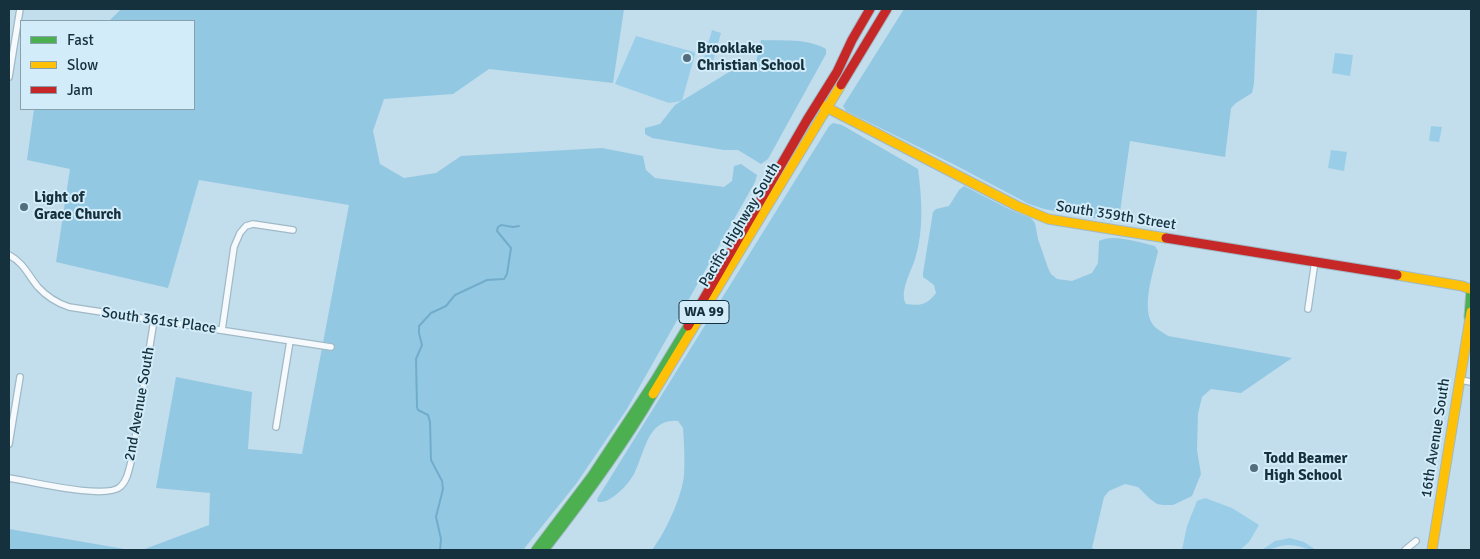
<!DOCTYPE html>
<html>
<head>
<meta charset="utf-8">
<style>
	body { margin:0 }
	#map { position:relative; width:1480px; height:559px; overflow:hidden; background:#c2ddec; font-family:Signika,sans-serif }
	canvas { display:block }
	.frame { position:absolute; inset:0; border:10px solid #16313e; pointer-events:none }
	.legend { position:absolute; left:20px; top:20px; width:175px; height:90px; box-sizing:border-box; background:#d3ecf9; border:1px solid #87a1ae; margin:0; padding:6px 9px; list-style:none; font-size:15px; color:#16313e }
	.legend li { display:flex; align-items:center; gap:10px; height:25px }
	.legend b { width:25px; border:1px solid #87a1ae }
</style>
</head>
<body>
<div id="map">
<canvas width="1480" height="559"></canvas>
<div class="frame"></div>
<ul class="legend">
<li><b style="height:6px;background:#4caf50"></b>Fast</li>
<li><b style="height:6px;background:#ffc107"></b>Slow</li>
<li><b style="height:6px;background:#c62828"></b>Jam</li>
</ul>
</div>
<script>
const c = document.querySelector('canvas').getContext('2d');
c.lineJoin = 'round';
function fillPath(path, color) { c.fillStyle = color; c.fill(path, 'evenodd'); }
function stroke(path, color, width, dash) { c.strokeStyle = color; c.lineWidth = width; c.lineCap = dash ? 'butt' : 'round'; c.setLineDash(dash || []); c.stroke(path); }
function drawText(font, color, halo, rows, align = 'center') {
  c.font = font + ' Signika,sans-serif'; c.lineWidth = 4; c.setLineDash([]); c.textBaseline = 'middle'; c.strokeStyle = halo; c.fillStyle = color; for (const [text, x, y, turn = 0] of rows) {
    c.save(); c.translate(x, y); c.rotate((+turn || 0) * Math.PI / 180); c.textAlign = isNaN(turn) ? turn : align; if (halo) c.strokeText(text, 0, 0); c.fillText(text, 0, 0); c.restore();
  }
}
fillPath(new Path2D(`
	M712,30L721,33L717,47L709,45L717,48L712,65L703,62Z
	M636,36L694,52L695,54L682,101L669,103L615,84Z
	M1335,53L1353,55L1350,76L1332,73Z
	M1431,126L1442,127L1439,142L1429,141Z
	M1331,150L1347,152L1344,171L1328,168Z
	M1205,498L1232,508L1259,525L1249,542L1240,550H1182L1187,526L1197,501Z
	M1290,538L1304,542L1316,550C1307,550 1299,545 1289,545C1279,545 1273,550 1262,550L1275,541Z`), '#9acee8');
fillPath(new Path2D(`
	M121,9H624L613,83L489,69L453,94L384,99L373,131L380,164L404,178L436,173L461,156L602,148L643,156L646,170L655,178L724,187L732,181L734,166L741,164L757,175L755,182L627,409L576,484L523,550H142L209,525L210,493L156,488L176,377L252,392L248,449L302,454L349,205L199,180L168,288L56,262L70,169L27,160L34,109H194V21H109Z
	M904,9L957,10L963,9H1257L1254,83L1252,93L1236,103L1231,108L1225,157L1130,141L1120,212L1115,222L1044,209L1029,204L953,164L846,111L843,106Z
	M761,40C782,41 807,38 826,49V54L768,159L761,164L738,150H724L652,138L645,134V128L660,124L675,105L734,69L754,72Z
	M833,123L842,125L918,169C922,199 924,230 915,259C911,272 899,292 906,304C920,306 927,305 936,293L934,285L923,277V273L933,212L936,209L949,206L959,190L964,186L1009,209L1031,218L1035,223L1038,239L1048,268L1051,274L1057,279L1072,281L1092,273L1098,263L1099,241C1113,233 1141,243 1155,246L1158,251C1154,271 1139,311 1155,327C1158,330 1164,333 1168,336L1292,358L1241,393L1211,389L1202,397L1198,414L1197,450L1201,474L1192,496L1173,505H1163L1157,504L1150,499L1138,487L1125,484L1109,491L1104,497L1092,548L1097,550H652C665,533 682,497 684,475C685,459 684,443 683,428L678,421C647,418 645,453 634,474C629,483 621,491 613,497C607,501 605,502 598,502L597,499L829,126Z
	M9,529L130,550H9Z`), '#93c8e3');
stroke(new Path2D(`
	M440,550L441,539L436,517L443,489L442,481L431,460L430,422L428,415L418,410L417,407L416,359L422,345L419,333V326L431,313L446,306L455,295L487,280L504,279L507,274L511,248L497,231L498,227L501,225L513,227L519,226`), '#71adca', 2);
const street = new Path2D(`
	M9,77L20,9
	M9,255C24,263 28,275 38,287C47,297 57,303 69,307L331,347
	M1308,309L1315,261
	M222,330L234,247L240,233L246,226L253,224L293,230
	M1460,380L1471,382
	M276,427L290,341
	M9,444L20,377
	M9,478C30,481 105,500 120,487C128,480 129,468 132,458L154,320
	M1405,550L1416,541`);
const fast = new Path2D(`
	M1469,317L1471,290
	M536,550L592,476L654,382L688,326
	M544,550C583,500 621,449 653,394`);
const slow = new Path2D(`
	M818,103L1017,206L1048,219L1166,238
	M1397,275L1462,286L1470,289
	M653,394L841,85
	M1432,550L1471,312`);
const jam = new Path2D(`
	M841,85L887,9
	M1166,238L1397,275
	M688,326L807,120L837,72L852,40L870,9`);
stroke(street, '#a0b9c6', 8);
stroke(fast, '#a0b9c6', 11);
stroke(slow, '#a0b9c6', 11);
stroke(jam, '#a0b9c6', 11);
stroke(street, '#f6fafc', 5.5);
stroke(fast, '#4caf50', 9);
stroke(slow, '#ffc107', 9);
stroke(jam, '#c62828', 9);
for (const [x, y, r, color] of [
	[687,58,5,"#526d7b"],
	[24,207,5,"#526d7b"],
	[1254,468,5,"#526d7b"]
]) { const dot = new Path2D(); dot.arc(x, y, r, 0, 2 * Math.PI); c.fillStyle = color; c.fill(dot); stroke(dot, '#d3ecf9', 2); }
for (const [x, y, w] of [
	[704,312,50]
]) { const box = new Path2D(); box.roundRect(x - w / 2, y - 11.5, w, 23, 4); c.fillStyle = '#d3ecf9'; c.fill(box); stroke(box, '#16313e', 1); }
drawText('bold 14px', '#16313e', null, [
	["WA 99",704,312]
]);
drawText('bold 15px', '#16313e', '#d3ecf9', [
	["Brooklake",697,49],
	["Christian School",697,66],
	["Light of",34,198],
	["Grace Church",34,215],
	["Todd Beamer",1264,459],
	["High School",1264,476]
], 'left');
drawText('15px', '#16313e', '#d3ecf9', [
	["South 359th Street",1116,216,9],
	["Pacific Highway South",740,225,-59],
	["South 361st Place",159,321,8],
	["2nd Avenue South",140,404,-80],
	["16th Avenue South",1436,438,-81]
]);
</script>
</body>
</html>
